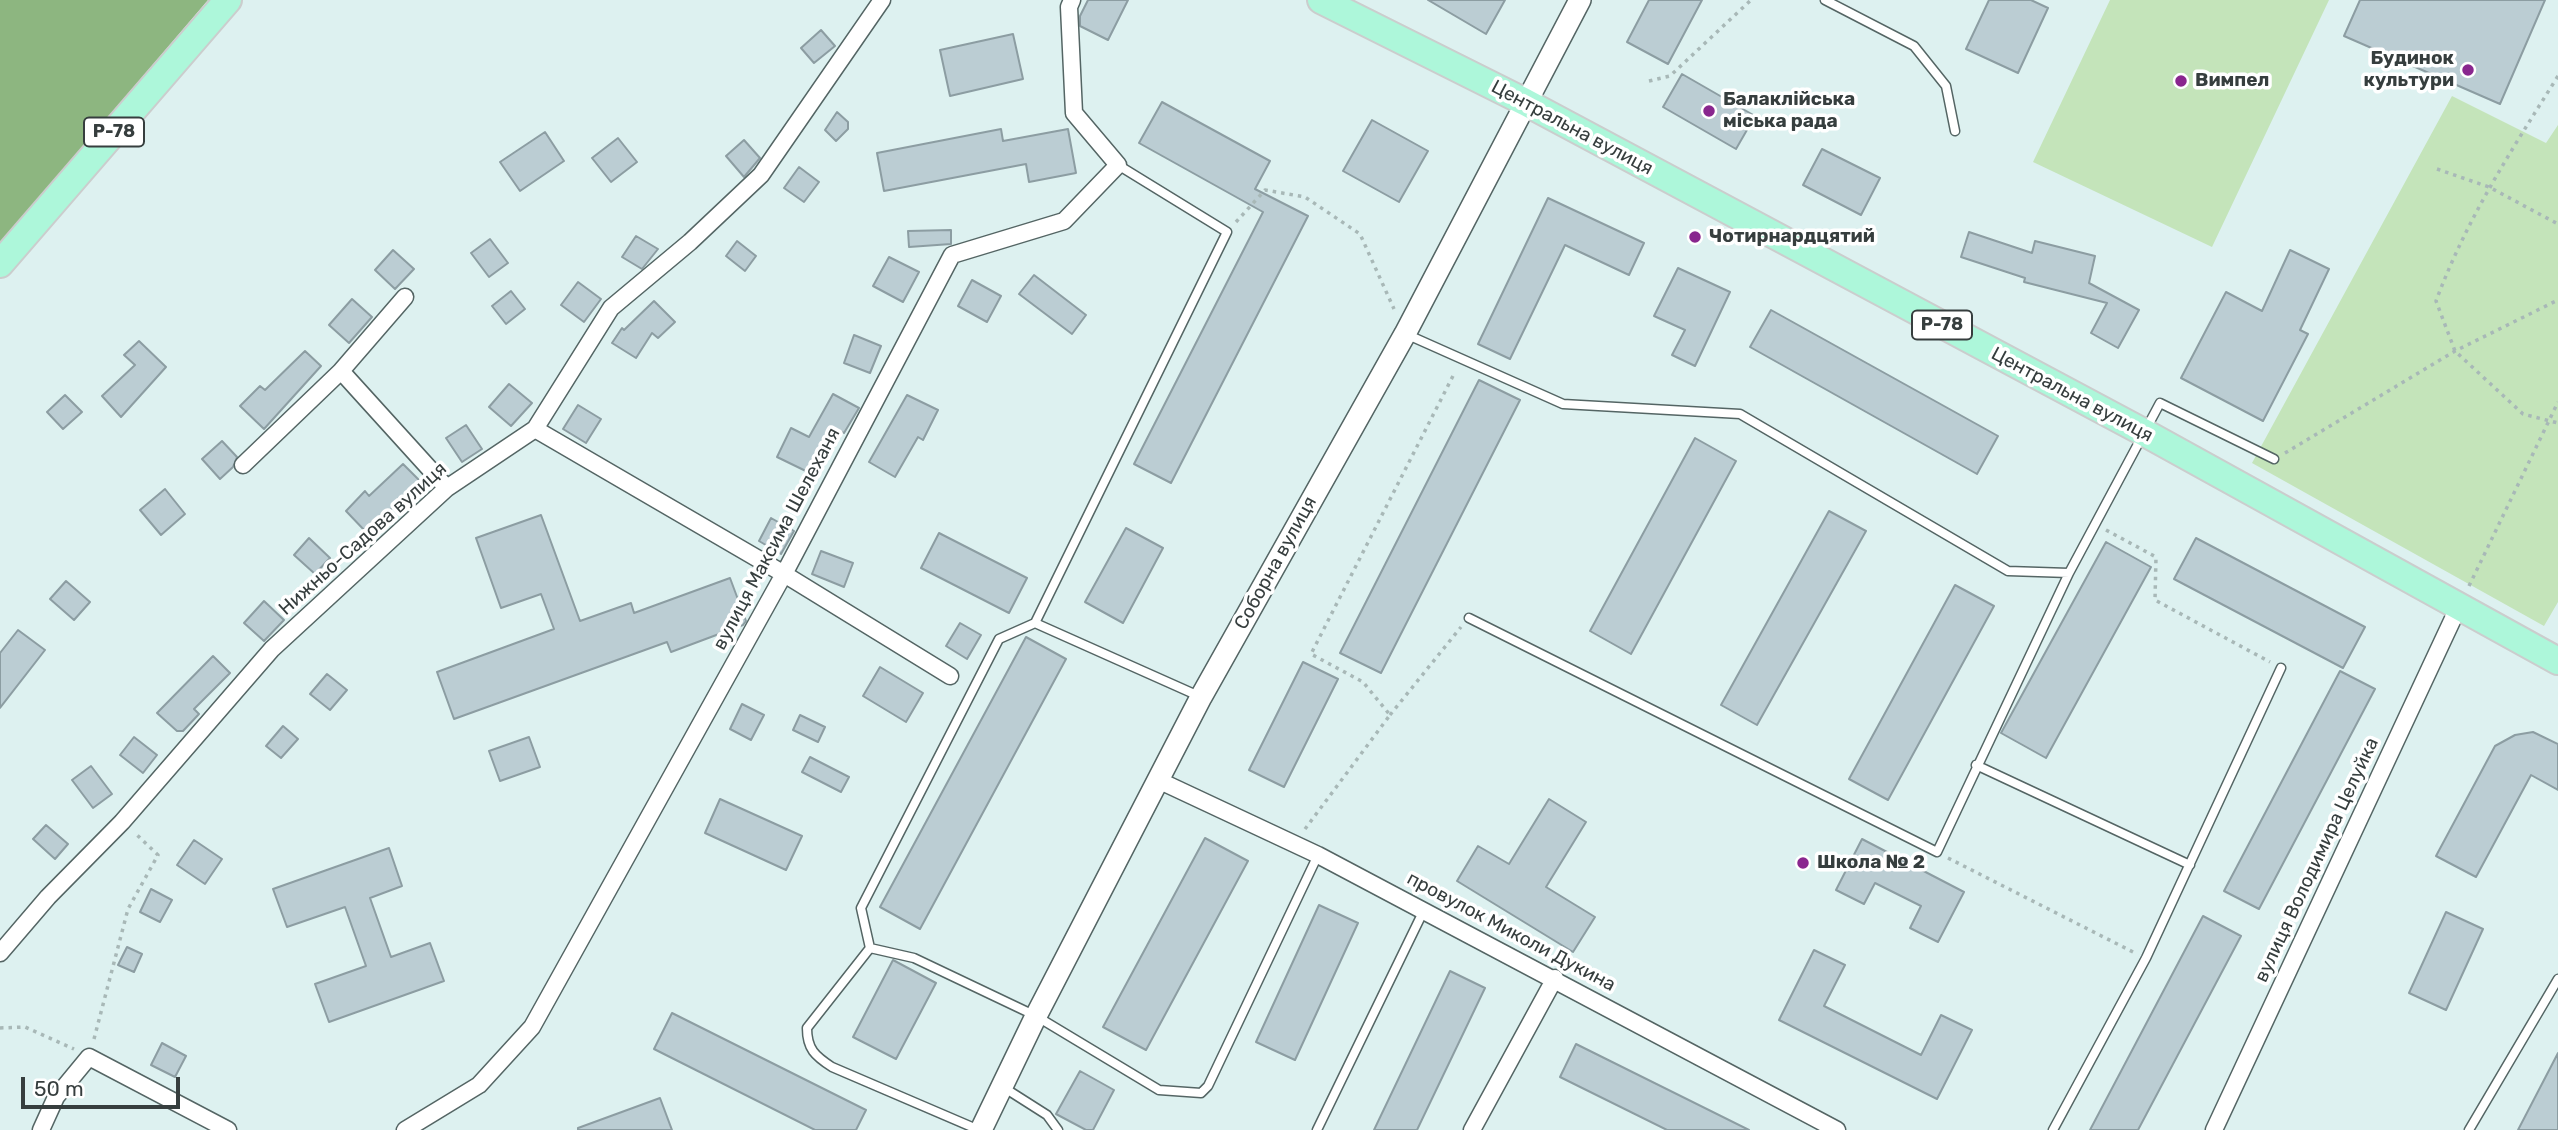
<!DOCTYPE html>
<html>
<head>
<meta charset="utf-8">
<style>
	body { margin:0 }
	#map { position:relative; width:2558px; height:1130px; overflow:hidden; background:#ddf1f0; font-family:Rubik,sans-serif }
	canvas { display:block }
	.scale { position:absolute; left:21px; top:1077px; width:159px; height:32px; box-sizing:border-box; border:4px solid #363e3e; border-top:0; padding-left:9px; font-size:21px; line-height:24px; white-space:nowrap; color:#363e3e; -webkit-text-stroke:5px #fff; paint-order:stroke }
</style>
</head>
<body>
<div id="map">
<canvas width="2558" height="1130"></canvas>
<div class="scale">50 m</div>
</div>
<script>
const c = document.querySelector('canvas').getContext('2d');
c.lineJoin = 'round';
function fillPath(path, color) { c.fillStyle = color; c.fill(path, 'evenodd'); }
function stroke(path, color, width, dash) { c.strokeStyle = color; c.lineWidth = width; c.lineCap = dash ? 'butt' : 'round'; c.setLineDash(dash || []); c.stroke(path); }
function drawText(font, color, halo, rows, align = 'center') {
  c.font = font + ' Rubik,sans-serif'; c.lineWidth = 7; c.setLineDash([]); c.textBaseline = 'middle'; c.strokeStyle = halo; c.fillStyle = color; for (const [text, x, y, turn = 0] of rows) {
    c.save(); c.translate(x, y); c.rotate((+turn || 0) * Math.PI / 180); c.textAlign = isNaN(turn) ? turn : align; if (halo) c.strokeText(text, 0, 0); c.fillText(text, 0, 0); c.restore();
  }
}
fillPath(new Path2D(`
	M2110,0H2329L2212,247L2033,162Z
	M2452,96L2546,143L2558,125V602L2544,626L2252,463Z`), '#c4e4ba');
fillPath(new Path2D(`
	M0,0H208L0,244Z`), '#8db680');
const building = new Path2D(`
	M1088,0H1128L1108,40L1080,26V16Z
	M1428,0H1505L1486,34Z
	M1649,0H1702L1668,64L1627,42Z
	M1989,0H2031L2048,8L2018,73L1966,49Z
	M2360,0H2545L2500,104L2344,36Z
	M821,30L835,46L814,63L801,48Z
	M1013,34L1023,79L950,96L940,50Z
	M1682,74L1755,116L1736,149L1663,107Z
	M1162,102L1270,161L1255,189L1308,216L1171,483L1134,464L1263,212L1139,143Z
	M837,112L848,122V129L836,141L825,130Z
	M1372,120L1428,151L1399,202L1343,171Z
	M1001,129L1003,141L1068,129L1076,173L1029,182L1026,164L884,191L877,153Z
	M545,132L564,161L520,191L500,162Z
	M618,138L637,162L611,182L592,158Z
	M744,140L760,158L744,177L726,156Z
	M1822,149L1880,178L1861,215L1803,185Z
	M799,167L819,182L804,202L784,188Z
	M1548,198L1644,243L1629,275L1565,245L1510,359L1478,344Z
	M951,230V244L909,247L908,231Z
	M1969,232L2032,253L2035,241L2095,256L2089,283L2139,310L2118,348L2091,333L2107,303L2024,282L2025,278L1961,257Z
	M636,236L658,249L642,269L622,257Z
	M490,239L508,263L489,277L471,253Z
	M737,241L756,256L745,271L726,256Z
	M393,250L414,269L395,289L375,270Z
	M2290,250L2329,269L2300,330L2308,334L2263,421L2181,378L2226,292L2262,311Z
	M889,257L919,272L903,302L873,286Z
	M1678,268L1730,292L1695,366L1672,355L1685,330L1654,316Z
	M1034,275L1086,315L1072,334L1019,294Z
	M972,280L1001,296L987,322L958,306Z
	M578,282L601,299L584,322L561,305Z
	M511,291L525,309L506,324L492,306Z
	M352,299L372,317L349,343L329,325Z
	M654,301L675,322L658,338L652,333L636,358L612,343L622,328L624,330Z
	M1771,310L1998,436L1977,474L1750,347Z
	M854,335L881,346L870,373L844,363Z
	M139,341L166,367L121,417L102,396L135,365L124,355Z
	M305,351L321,366L264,429L240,406L260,386L265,390Z
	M1479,380L1520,400L1381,673L1340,653Z
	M509,384L532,403L511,426L489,407Z
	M833,394L859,408L844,433L837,429L814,475L777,457L791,428L809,437Z
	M65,395L82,412L63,429L47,412Z
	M907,395L938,410L923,440L918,437L895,477L869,462Z
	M578,405L601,419L586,443L563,429Z
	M466,425L482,449L462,462L446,438Z
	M1695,438L1736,461L1631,654L1590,631Z
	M222,441L237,457L233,467L220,479L202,459Z
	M403,464L421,482L366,532L346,511L365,491L369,496Z
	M165,489L185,514L161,535L140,510Z
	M1829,511L1866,531L1757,725L1721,705Z
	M541,515L580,621L631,603L634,613L730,578L746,621L743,625L671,652L667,642L454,719L437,672L554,629L541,594L501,608L476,538Z
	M771,518L794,531L781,554L759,541Z
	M1126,528L1163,548L1123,623L1085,602Z
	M939,533L1027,578L1009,613L921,568Z
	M309,538L330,558L315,574L294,555Z
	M2196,538L2365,627L2343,668L2174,579Z
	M2106,542L2151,567L2046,758L2001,733Z
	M821,551L853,563L844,587L812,574Z
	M66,581L90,602L74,620L50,599Z
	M1955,585L1994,606L1888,800L1849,779Z
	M264,601L284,620L264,641L244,623Z
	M960,623L981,635L967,659L946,646Z
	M18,630L45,650L0,708V653Z
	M1026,637L1066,659L920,929L880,907Z
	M213,656L230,673L194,709L199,714L183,731H177L157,713Z
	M1303,662L1338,679L1284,787L1249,770Z
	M880,667L923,693L906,722L863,696Z
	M2340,671L2375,689L2259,909L2224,891Z
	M327,674L347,690L330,710L310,694Z
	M742,704L764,715L751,740L730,729Z
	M800,715L825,727L818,742L793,730Z
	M283,726L298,739L281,758L266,746Z
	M2533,732L2558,744V790L2531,775L2476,877L2436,856L2495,746L2515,735Z
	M134,737L157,755L143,773L120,755Z
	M529,737L540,767L500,781L489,751Z
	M810,757L849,777L841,792L802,772Z
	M91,766L112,794L93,808L72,780Z
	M720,799L802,836L786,870L705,833Z
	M1549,799L1586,822L1546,887L1595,917L1573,952L1457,881L1478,846L1509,864Z
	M46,825L68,844L55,859L33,839Z
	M1205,838L1248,861L1146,1050L1103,1027Z
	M1862,839L1964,892L1938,942L1910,928L1921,906L1875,883L1864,904L1836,890Z
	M194,840L222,859L205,884L177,865Z
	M389,848L402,886L370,898L391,957L430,943L444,981L329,1022L315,984L366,966L345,907L287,927L273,889Z
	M151,889L172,900L160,922L140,912Z
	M1319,905L1358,923L1295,1060L1256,1042Z
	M2446,912L2483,929L2446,1010L2409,993Z
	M2203,916L2241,936L2138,1130H2090Z
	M127,947L142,954L134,972L118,965Z
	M1814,950L1845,965L1824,1006L1921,1055L1941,1015L1972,1030L1937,1099L1779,1020Z
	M893,960L936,983L896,1059L853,1037Z
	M1450,971L1485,988L1417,1130H1374Z
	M672,1013L866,1110L856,1130H815L654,1049Z
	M162,1043L186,1056L175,1077L151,1065Z
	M1576,1044L1749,1130H1667L1560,1077Z
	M2558,1053V1130H2518Z
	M1080,1071L1114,1090L1093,1130H1086L1056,1114Z
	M660,1098L672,1130H578V1128Z`);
fillPath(building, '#bbcdd3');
stroke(building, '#8c9da2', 2);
const service = new Path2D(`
	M1825,0L1914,46L1946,86L1955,131
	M1118,165L1227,232L1035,623L1201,697
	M1408,335L1563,404L1740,414L2008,571L2069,573L2160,403L2274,459
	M1469,618L1937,852L2069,573
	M1976,765L2190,865
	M870,948L914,958L1036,1016L1159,1090L1201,1093L1208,1086L1318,855
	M1003,1087L1047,1115L1058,1130
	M979,1130L832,1067C815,1056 807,1049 807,1028L870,948L861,908L999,639L1035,623
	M1317,1130L1424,910
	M2053,1130L2146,958L2281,668
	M2469,1130L2558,979`);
const minor = new Path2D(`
	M405,297L341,371L447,488
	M535,429L784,574L950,676
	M243,465L341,371
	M1160,781L1318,855L1837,1130
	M0,953L48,897L122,822L272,649L447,488L535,429L611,308L690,242L761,175L882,0
	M41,1130L56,1097L89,1057L228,1130
	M405,1130L479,1085L532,1027L784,574L952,255L1064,221L1118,165L1074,113L1069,7L1072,0
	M1472,1130L1555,978
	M2214,1130L2458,608`);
const tertiary = new Path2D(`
	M981,1130L1036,1016L1201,697L1405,334L1580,0`);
const primary = new Path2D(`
	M1321,0L1525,102L2145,433L2558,661
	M0,264L228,0`);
stroke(service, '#546564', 11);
stroke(minor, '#546564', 19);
stroke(tertiary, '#546564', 24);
stroke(primary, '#cbcdcd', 30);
stroke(new Path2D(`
	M2558,76C2511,151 2467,218 2436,301L2455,351L2523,414L2558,423
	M1649,81L1670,76L1751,0
	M2437,169L2489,187L2558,224
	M1236,222L1265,190L1305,197L1360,234L1394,309
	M2285,453L2455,351L2558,300
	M2106,530L2156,557L2155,600L2270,662
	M2469,586L2558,402
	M1390,715L1461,627
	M1305,829L1390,715L1363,682L1311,654L1455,372
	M1948,858L2135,953
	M0,1028L25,1027L74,1049
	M94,1039L128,909L158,855L136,834`), '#a8b8b7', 3.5, [3.5, 5]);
stroke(service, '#fff', 8);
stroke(minor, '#fff', 16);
stroke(tertiary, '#fff', 21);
stroke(primary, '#adf7da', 26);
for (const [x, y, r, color] of [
	[2468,70,7,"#89268e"],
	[2181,81,7,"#89268e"],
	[1709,111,7,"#89268e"],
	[1695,237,7,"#89268e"],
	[1803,863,7,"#89268e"]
]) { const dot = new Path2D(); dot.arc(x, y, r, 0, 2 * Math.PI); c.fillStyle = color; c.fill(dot); stroke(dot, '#fff', 2.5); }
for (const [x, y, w] of [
	[114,132,60],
	[1942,325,60]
]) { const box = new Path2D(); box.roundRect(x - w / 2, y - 14.5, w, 29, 5); c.fillStyle = '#fff'; c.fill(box); stroke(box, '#363e3e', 2); }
drawText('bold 18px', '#363e3e', null, [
	["Р-78",114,132],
	["Р-78",1942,325]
]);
drawText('bold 19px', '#363e3e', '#fff', [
	["Будинок",2454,59,"right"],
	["культури",2454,81,"right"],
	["Вимпел",2195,81],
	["Балаклійська",1723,100],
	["міська рада",1723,122],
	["Чотирнардцятий",1709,237],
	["Школа № 2",1817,863]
], 'left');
drawText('19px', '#363e3e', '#fff', [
	["Центральна вулиця",1572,128,28],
	["Центральна вулиця",2072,395,28],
	["Нижньо-Садова вулиця",363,539,-42],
	["вулиця Максима Шелеханя",777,539,-62],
	["Соборна вулиця",1276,563,-61],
	["вулиця Володимира Целуйка",2317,860,-65],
	["провулок Миколи Дукина",1511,932,28]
]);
</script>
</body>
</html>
